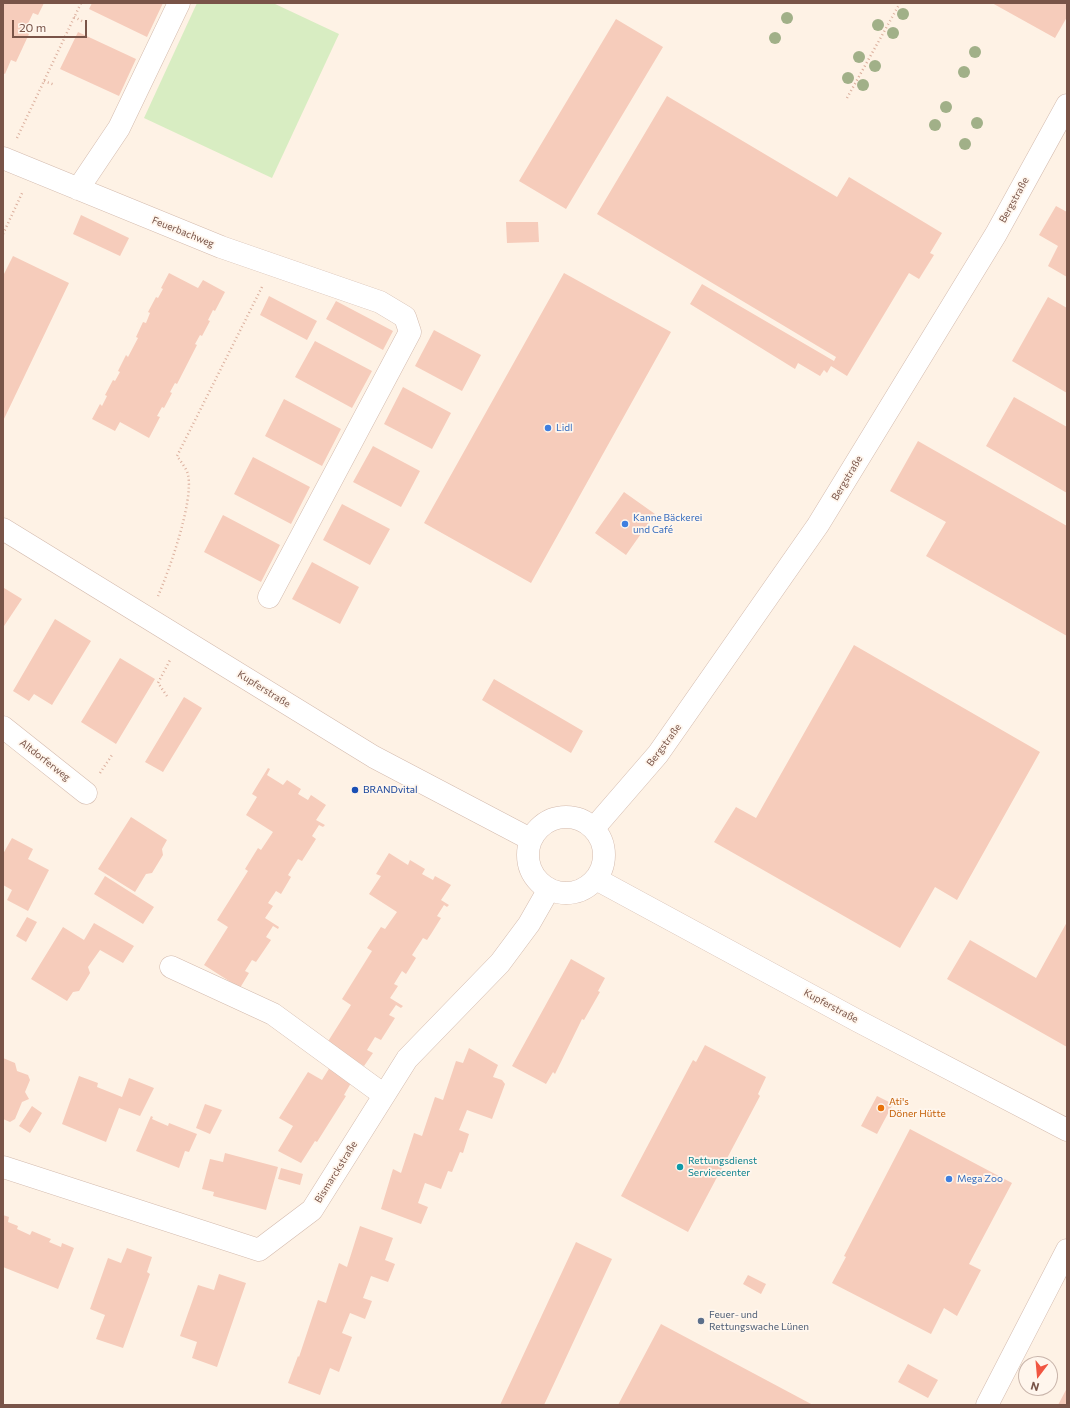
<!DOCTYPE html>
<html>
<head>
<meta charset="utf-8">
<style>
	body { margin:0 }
	#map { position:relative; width:1070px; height:1408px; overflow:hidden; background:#fef2e5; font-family:Commissioner,sans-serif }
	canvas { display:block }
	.frame { position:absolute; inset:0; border:4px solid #795448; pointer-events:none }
	.north { position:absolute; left:1018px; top:1356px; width:40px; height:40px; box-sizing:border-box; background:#fff6ed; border:1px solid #c9b5ab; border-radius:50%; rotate:196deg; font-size:11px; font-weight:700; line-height:16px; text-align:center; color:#795448 }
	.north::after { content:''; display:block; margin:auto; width:14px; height:18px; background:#f15642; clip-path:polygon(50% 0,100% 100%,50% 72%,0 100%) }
	.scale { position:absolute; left:12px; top:20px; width:75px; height:18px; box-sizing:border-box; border:2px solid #795448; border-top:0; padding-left:5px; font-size:12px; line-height:14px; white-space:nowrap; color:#795448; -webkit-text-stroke:3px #fff6ed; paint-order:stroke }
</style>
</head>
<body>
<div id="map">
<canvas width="1070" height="1408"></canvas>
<div class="frame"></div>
<div class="north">N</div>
<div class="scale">20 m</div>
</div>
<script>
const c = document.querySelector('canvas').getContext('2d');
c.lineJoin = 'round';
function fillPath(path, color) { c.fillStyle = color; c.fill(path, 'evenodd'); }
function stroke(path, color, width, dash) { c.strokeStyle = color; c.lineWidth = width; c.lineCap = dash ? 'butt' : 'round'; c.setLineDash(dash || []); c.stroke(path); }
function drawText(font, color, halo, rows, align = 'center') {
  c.font = font + ' Commissioner,sans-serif'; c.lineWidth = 3.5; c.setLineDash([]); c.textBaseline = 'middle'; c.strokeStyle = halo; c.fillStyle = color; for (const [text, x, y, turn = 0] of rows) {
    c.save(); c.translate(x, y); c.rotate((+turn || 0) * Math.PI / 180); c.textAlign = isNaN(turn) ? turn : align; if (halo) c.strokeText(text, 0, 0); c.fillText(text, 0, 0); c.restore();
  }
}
fillPath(new Path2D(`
	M197,3H273L339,34L272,178L144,118Z`), '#d8edc2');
fillPath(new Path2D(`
	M3,3H44L38,15L33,13L24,32L29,34L16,62L11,60L5,74L3,73Z
	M92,3H163L147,37L89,9Z
	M992,3H1067V17L1055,38Z
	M616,19L663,47L566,209L519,181Z
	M78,32L136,59L119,96L60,69Z
	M667,96L837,197L849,177L942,233L930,253L934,255L919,279L909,273L847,376L831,366L827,373L824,370L820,376L798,363L795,369L690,304L702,284L834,361L836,357L597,214Z
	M1056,206L1067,212V277L1048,266L1058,246L1039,235Z
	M81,215L129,238L120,256L73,234Z
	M506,222H538L539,242L507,243Z
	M13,256L69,283L3,421V276Z
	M169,273L198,288L203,280L225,292L215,311L213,310L208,320L210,321L202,336L200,335L195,344L197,345L177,384L175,383L170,392L172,393L164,408L162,407L157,416L160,417L149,438L120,422L115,431L92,419L100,404L102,406L107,396L105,395L113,380L115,381L120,372L118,371L126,355L128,357L138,338L136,337L143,322L146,323L150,313L148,312L156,297L158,298L163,289L161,288Z
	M564,273L671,332L531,583L424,523Z
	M269,296L317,321L307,340L260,315Z
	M1048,297L1067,308V393L1012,361Z
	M336,301L393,331L383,350L326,319Z
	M434,330L481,355L462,391L415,366Z
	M315,341L372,371L352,408L295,377Z
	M403,387L451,413L432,449L384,424Z
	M1014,397L1067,427V493L986,446Z
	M284,399L341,429L322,466L265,436Z
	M918,441L1067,526V636L926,556L946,522L890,491Z
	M373,446L420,471L401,507L353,482Z
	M253,457L310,487L291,524L234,494Z
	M624,492L655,514L626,555L595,533Z
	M342,504L390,529L370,565L323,540Z
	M223,515L280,545L261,582L204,552Z
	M312,562L359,587L340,624L292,599Z
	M4,588L22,599L4,626H3Z
	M55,619L91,641L52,705L34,694L29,701L13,691Z
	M854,645L1040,752L957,900L935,887L900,948L714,842L736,807L756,818Z
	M120,658L155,679L116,744L81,722Z
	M494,679L583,731L571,753L482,700Z
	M184,697L202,708L163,772L145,762Z
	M268,768L270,769L267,775L283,785L287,780L301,789L298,794L308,800L311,795L326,805L316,820L325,825L323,827L319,825L312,836L316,839L302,861L298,859L288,875L291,877L281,894L276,891L268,903L273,906L265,918L279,927L278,929L273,926L266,937L271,940L256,962L252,960L245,971L249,973L240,988L204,965L228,927L217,920L248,871L245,869L258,848L261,850L273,832L246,815L257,797L252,794Z
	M131,817L167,840L162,849L163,855L152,873L146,874L135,892L98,869Z
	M12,838L33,849L28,859L49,870L28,911L7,900L12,890L3,885V854Z
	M389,853L408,865L410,860L425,869L422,874L433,880L435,876L451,885L441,900L449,905L447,907L444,905L437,916L441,918L431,934L427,940L423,938L412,955L416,958L406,974L402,971L394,984L398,986L390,998L403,1006L401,1008L396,1005L389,1015L395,1018L381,1040L375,1037L367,1050L373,1053L364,1066L327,1043L351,1005L342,999L372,951L367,948L381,927L385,929L397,912L369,894L381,876L376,874Z
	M105,876L154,907L143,924L94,894Z
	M27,917L37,922L26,942L16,936Z
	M1067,922V1047L947,979L970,940L1036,978Z
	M94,923L134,946L123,963L100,950L88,967L90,973L79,991L73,992L67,1001L31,979L63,927L84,940Z
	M571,959L605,978L598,991L600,992L584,1020L582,1019L555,1074L553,1072L546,1084L512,1066Z
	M705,1045L766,1077L758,1094L760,1096L688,1232L621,1196L693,1060L696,1062Z
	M469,1048L498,1065L493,1077L502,1080L505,1084L492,1119L467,1110L459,1130L469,1134L463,1153L460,1152L452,1172L448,1171L441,1189L425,1183L418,1203L428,1207L421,1224L381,1209L393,1169L401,1173L414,1133L422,1136L435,1097L443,1100L456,1061L463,1063Z
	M3,1058L15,1063L17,1071L28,1075L30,1080L25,1092L29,1099L22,1102L15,1119L10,1122L3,1119Z
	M330,1067L351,1083L344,1095L346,1096L317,1142L315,1141L301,1163L278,1151L293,1126L279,1118L308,1072L322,1080Z
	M79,1076L98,1083L97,1087L122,1097L129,1078L154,1088L140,1116L119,1108L106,1142L62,1124Z
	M877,1096L893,1104L877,1134L861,1126Z
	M205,1104L222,1110L210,1134L196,1128Z
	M32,1106L42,1113L30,1133L19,1126Z
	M151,1116L153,1117L152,1119L168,1126L169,1123L197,1134L189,1152L185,1151L179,1168L136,1151Z
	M910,1129L1012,1183L969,1264L981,1270L957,1316L944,1308L931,1334L832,1283L846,1257L844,1256Z
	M225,1153L278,1167L266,1210L213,1196L214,1192L202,1189L210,1159L223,1162Z
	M281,1168L303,1174L300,1185L278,1179Z
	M3,1215L9,1217L8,1222L18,1226L17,1229L30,1235L32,1231L51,1239L49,1242L61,1247L62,1243L74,1248L58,1289L3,1267Z
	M360,1226L393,1238L385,1260L395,1264L388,1282L371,1276L363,1298L372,1301L365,1319L350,1313L342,1333L352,1337L339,1372L330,1368L320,1395L288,1383L298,1356L299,1357L318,1300L326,1303L339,1263L347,1267Z
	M576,1242L612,1259L544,1405H500Z
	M127,1248L152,1257L147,1272L150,1274L123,1348L96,1339L105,1315L90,1309L108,1258L121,1263Z
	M219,1274L246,1283L217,1367L192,1358L197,1342L180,1336L198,1285L214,1290Z
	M748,1275L766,1284L761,1294L743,1284Z
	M661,1324L813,1405H618Z
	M908,1364L938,1380L928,1398L898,1382Z
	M1067,1388V1405H1058Z`), '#f6ccbb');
const minor = new Path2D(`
	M3,158L221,247L380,302L405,317L410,332L269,597
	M78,189L119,128L179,3
	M3,529L374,757L530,839
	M3,727L86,793
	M528 855a38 38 0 1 1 76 0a38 38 0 1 1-76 0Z
	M594,828L658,754L818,525L996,234L1067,105
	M596,879L858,1021L1067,1130
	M171,967L273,1014L384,1095
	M3,1167L259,1250L312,1210L407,1059L500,963L529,924L549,889
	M987,1405L1067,1250`);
stroke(minor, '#d3baad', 23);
stroke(new Path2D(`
	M74,17L84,22
	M44,81L55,85
	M847,98L900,3
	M17,138L81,3
	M3,234L23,191
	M158,596C169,571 194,501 188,475C187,469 181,462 177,456L262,287
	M167,696L158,683L170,660
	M100,773L112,755`), '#dbaf9d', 2.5, [1, 3]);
stroke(minor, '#fff', 22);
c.fillStyle = '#a1b088';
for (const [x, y] of [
	[903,14],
	[787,18],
	[878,25],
	[893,33],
	[775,38],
	[975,52],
	[859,57],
	[875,66],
	[964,72],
	[848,78],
	[863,85],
	[946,107],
	[977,123],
	[935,125],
	[965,144]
]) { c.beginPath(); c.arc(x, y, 6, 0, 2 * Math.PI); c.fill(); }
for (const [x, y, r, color] of [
	[548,428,4,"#3f7fe0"],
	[625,524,4,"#3f7fe0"],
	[355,790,4,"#1a4fb4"],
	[881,1108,4,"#e8710a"],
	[680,1167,4,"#0f9aa8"],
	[949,1179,4,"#3f7fe0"],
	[701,1321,4,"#5c6f8a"]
]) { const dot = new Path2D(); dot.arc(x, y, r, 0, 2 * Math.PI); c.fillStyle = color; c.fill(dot); stroke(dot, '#fff6ed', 1.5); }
drawText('10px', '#795448', '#fff6ed', [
	["Bergstraße",1014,200,-61],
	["Feuerbachweg",183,232,22],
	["Bergstraße",847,478,-59],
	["Kupferstraße",264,689,32],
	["Bergstraße",664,745,-53],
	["Altdorferweg",45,760,38],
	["Kupferstraße",831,1006,28],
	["Bismarckstraße",336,1172,-58]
]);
drawText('10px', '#366cbe', '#fff6ed', [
	["Lidl",556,428],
	["Kanne Bäckerei",633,518],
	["und Café",633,530],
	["Mega Zoo",957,1179]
], 'left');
drawText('10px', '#164399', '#fff6ed', [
	["BRANDvital",363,790]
], 'left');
drawText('10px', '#c56008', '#fff6ed', [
	["Ati's",889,1102],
	["Döner Hütte",889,1114]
], 'left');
drawText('10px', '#0d838f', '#fff6ed', [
	["Rettungsdienst",688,1161],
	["Servicecenter",688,1173]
], 'left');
drawText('10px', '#4e5e75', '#fff6ed', [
	["Feuer- und",709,1315],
	["Rettungswache Lünen",709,1327]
], 'left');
</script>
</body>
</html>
